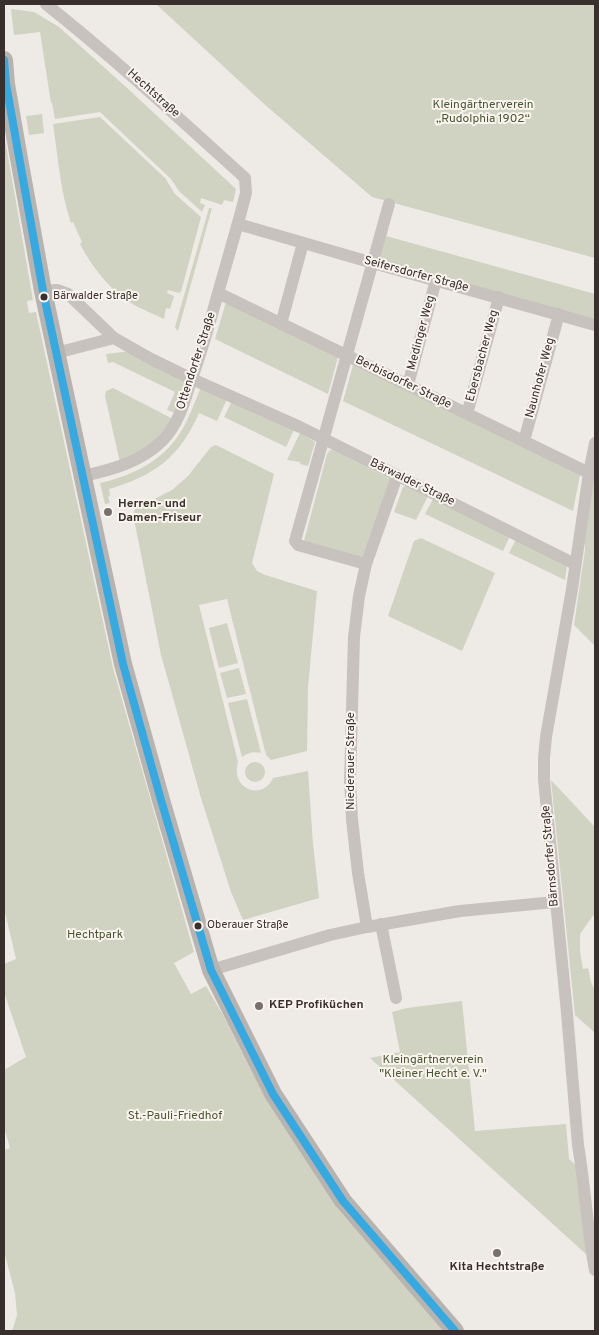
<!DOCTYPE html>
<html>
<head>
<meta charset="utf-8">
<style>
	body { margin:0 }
	#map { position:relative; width:599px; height:1335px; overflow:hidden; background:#eeeae6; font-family:Overpass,sans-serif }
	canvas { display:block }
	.frame { position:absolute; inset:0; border:5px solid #392f2c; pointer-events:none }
</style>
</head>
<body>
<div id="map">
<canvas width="599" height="1335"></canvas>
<div class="frame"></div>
</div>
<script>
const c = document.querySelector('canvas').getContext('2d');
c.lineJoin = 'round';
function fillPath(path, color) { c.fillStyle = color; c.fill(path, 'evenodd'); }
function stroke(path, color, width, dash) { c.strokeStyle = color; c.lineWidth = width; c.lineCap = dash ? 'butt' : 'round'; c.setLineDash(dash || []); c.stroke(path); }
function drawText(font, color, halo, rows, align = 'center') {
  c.font = font + ' Overpass,sans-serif'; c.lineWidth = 4; c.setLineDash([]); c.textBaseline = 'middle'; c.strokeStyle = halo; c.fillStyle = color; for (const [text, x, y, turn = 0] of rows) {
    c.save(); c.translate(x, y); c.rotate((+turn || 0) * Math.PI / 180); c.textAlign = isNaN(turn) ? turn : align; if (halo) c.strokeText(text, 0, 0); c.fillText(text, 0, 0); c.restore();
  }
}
fillPath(new Path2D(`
	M156,4H595V258L372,197L263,103Z
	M11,9L34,12L59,27L126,87L236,189L233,202L224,200L222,205L201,198L200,203L205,205L202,212L179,191L171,179L100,112L55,119L52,103H51L40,32L14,35Z
	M42,114L44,133L29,135L26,116Z
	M100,117L165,178L175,194L201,217L181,292L179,293L168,290L167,293L174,296L170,309L166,308L164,319C155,315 147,311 138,307C113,294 93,269 80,244L82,242L73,222L71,223C60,191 58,156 53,124Z
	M4,133L33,300L27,301L29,313L36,312L113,668L194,952L174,963L191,994L206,986L223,1015L266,1100L337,1208L444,1331H12L17,1315L15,1293L4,1251V1150L10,1148L4,1127V1070L26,1057L4,992V964L16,959L4,908Z
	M209,208H212L178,331L176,329L175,327Z
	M386,236L595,294V320L383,261L380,258Z
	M226,302L338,357L328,394L215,339Z
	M131,351L184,381V385L175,413L167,410L175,392L113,362L108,363L106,354Z
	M353,365L580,475L573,511L343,401Z
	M201,387L227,399L217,421L199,413C180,457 154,476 109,489L110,496L108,497L110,503L105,504L100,483C130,476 157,464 176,439C187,424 194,404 201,387Z
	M113,388L173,419L153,444L120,462L105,396L106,391Z
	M232,401L294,430L286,447L224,417Z
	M300,433L315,442L308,466L300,464V462L287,460Z
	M216,445L274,474L252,563L257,571L265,575L317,591L308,687L307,751L271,760L266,755L227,599L199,605L238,762C230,790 263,801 273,778L308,771L313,844L319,898L243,920L231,892L201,798L174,701L161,655L133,514L135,509L172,490L188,476L211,447Z
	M330,450H334L390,479L362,557L304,541L327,454Z
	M595,476V646L574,625L585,550C583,525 590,500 595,476Z
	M406,486L428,496L416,520L394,512L403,487Z
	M433,499L510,536L503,551L425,514Z
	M421,538L495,573L462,651L388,616L414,541Z
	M516,539L567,565L565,580L509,553Z
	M227,623L238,663L219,668L209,628Z
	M239,668L246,694L227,698L220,673Z
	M247,699L261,753C253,751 248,753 242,757L228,703Z
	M245 772a10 10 0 1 1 20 0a10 10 0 1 1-20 0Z
	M551,780L595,827V913L580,934V951L583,969L588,968L591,982L595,991V1033L575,1015Z
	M462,1001L475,1131L566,1124L569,1159L577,1166L587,1255L370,1058L400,1052L392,1012L407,1008Z`), '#d0d3c1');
stroke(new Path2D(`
	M46,4C115,59 180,119 245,178L246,193C236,232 224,271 213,311C206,336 198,362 189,387C183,407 177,426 162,441C141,462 111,470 83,476
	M238,224L373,263L595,325
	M43,291L57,290L68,294L114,338L56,353
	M218,293L589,473
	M281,324L303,243
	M114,338L151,359L192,379L300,427L575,564
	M408,385L436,280
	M467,414L499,297
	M524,441L559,314
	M595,443L589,473L572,589L546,737L544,758V780L567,1013L578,1145C585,1186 587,1229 595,1270
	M366,564L298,545L295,541L389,204
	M381,924L396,998
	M367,927L358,873L352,819L350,781L354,637L359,596L366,564L397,476
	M211,970L330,935L367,927L460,911L555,902`), '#c8c2be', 12);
stroke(new Path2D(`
	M4,60L6,84L18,153L43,291L123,664L161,800L211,970L273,1094L343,1201L455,1331`), '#b8b3af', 18);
stroke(new Path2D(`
	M4,60L6,84L43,291L123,664L161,800L211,970L273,1094L343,1201L455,1331`), '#35a9e1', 8);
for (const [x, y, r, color] of [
	[44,297,4.5,"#392f2c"],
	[108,512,5,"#78706d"],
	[198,926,4.5,"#392f2c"],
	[259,1006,5,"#78706d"],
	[497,1253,5,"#78706d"]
]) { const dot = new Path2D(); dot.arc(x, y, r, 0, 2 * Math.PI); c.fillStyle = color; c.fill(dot); stroke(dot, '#faf4ee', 2); }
drawText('11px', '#392f2c', '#faf4ee', [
	["Bärwalder Straße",53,297],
	["Oberauer Straße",207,926]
], 'left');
drawText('12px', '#392f2c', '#faf4ee', [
	["Hechtstraße",153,94,42],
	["Seifersdorfer Straße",416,275,15],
	["Medinger Weg",422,333,-75],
	["Ebersbacher Weg",483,356,-75],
	["Ottendorfer Straße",197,361,-72],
	["Naunhofer Weg",541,378,-75],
	["Berbisdorfer Straße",403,383,26],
	["Bärwalder Straße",412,483,26],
	["Niederauer Straße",352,761,-90],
	["Bärnsdorfer Straße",551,856,-95]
]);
drawText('12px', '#4a5632', '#faf4ee', [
	["Kleingärtnerverein",483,106],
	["„Rudolphia 1902“",483,120],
	["Hechtpark",95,936],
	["Kleingärtnerverein",433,1061],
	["\"Kleiner Hecht e. V.\"",433,1075],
	["St.-Pauli-Friedhof",175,1117]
]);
drawText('bold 12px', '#392f2c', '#faf4ee', [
	["Herren- und",118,505],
	["Damen-Friseur",118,519],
	["KEP Profiküchen",269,1006],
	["Kita Hechtstraße",497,1268,"center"]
], 'left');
</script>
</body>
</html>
